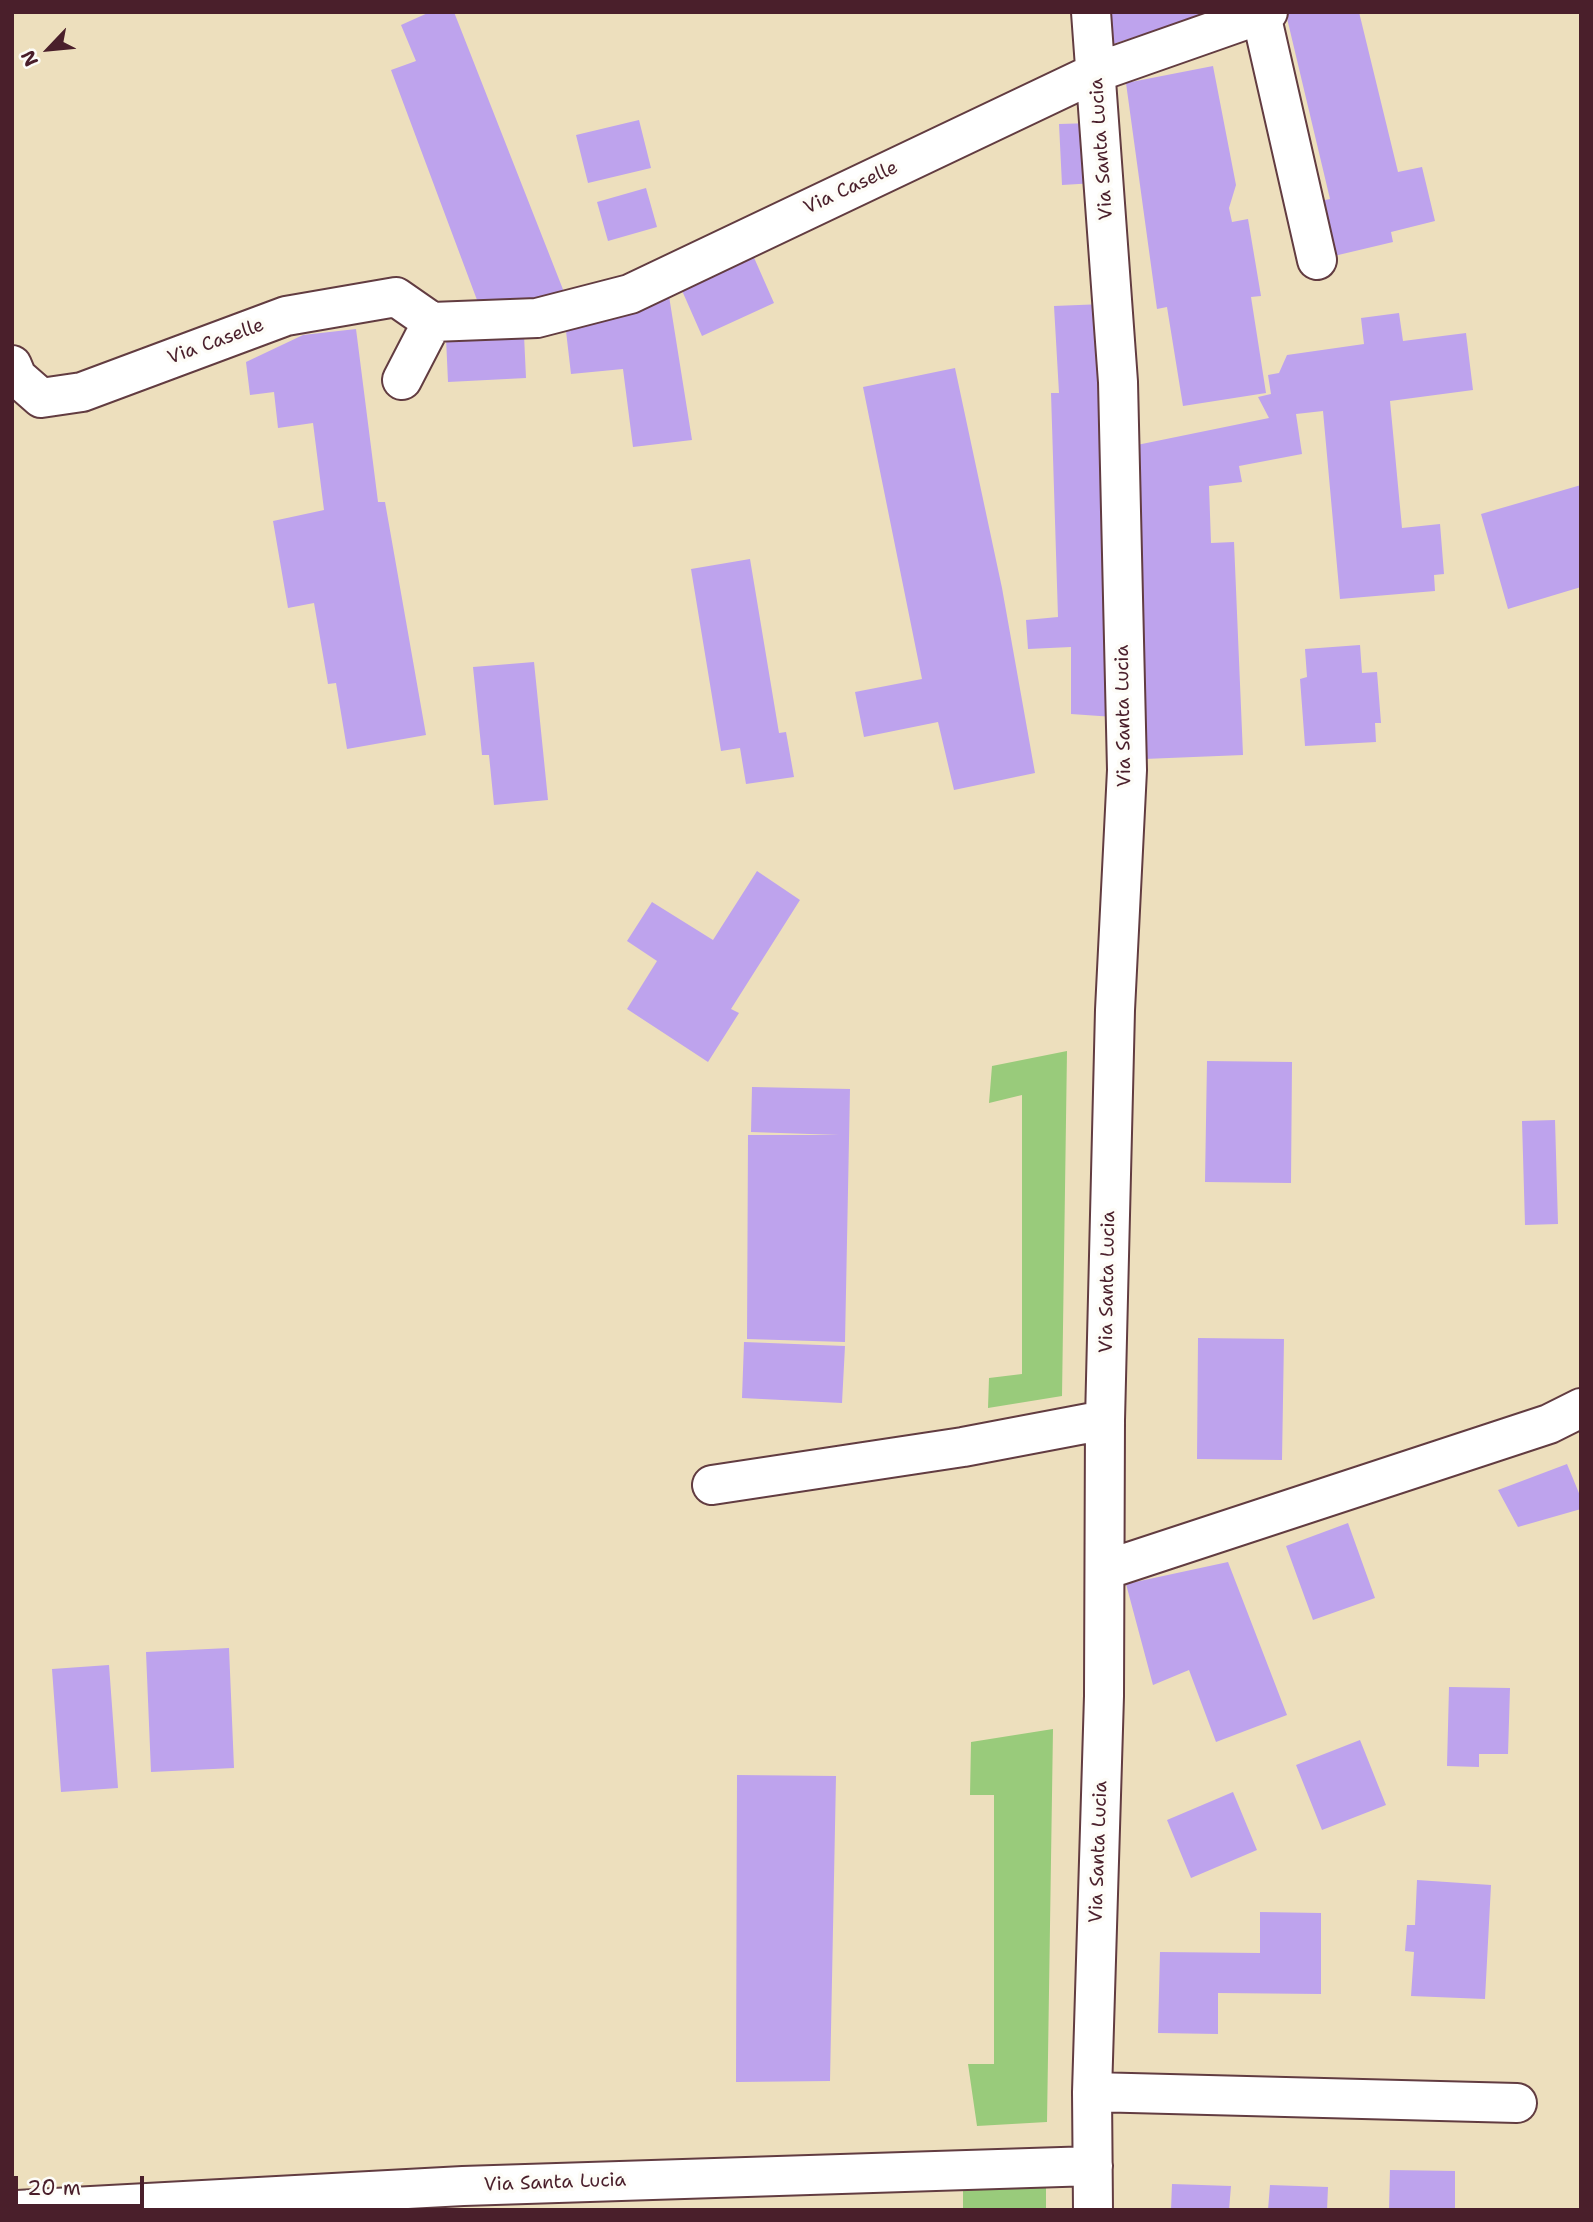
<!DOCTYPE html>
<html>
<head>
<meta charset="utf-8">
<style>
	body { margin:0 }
	#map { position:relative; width:1593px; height:2222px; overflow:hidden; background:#eddfbd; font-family:"Shantell Sans",sans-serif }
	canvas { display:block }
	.frame { position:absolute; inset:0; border:14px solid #4a1f2b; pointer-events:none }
	.north { position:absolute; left:14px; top:14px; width:70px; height:70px; -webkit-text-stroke:5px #fdfcf7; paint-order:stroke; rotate:244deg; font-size:19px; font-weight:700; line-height:28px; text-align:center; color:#4a1f2b }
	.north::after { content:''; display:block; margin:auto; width:24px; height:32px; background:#4a1f2b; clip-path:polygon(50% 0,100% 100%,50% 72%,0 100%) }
	.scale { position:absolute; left:14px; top:2176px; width:130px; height:32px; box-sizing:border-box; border:4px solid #4a1f2b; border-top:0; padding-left:9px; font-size:21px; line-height:24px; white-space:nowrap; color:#4a1f2b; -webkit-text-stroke:5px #fdfcf7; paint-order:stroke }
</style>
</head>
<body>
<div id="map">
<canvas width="1593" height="2222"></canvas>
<div class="frame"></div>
<div class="north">N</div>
<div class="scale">20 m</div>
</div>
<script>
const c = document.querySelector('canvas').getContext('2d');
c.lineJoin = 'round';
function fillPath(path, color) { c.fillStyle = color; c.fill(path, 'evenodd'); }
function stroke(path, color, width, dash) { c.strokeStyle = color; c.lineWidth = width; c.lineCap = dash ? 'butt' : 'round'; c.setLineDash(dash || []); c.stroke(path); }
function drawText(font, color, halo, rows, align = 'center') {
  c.font = font + ' "Shantell Sans",sans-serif'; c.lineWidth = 7; c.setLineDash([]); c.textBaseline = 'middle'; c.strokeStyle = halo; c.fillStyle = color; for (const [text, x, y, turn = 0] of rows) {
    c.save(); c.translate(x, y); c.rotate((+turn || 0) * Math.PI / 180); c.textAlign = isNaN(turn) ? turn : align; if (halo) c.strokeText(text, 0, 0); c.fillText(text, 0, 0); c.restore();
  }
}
fillPath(new Path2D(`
	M1067,1051L1062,1396L988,1408L989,1378L1022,1374V1095L989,1103L992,1066Z
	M1053,1729L1047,2122L977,2126L968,2064H994V1795H970L971,1742Z
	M963,2184L1046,2185V2210H963Z`), '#99cb7b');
fillPath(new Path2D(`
	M430,12H454L564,292L504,314L480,308L391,70L416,61L401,25Z
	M1103,12H1207L1208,13L1107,46Z
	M1295,12H1359L1398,172L1422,167L1435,221L1391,232L1393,242L1334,256L1320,201L1330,199L1286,14Z
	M1213,66L1236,185L1229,208L1232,222L1248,219L1261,296L1251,297L1266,393L1183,406L1167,307L1157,309L1126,83Z
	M639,120L651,168L588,183L576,135Z
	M1093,123L1095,183L1062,185L1059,124Z
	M646,188L657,227L608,241L597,202Z
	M748,244L774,303L702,336L676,277Z
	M669,296L692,440L633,447L623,369L571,374L566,331Z
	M1104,304L1114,717L1071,714V647L1028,649L1026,620L1058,617L1051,393H1059L1054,306Z
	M1399,313L1403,341L1466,333L1473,390L1390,401L1402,528L1440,524L1444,574L1434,575L1435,591L1340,599L1323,411L1296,414L1302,454L1239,466L1242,482L1209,486L1211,543L1234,542L1243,755L1144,759L1132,446L1269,418L1258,397L1271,394L1268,375L1279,373L1287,355L1364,344L1361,318Z
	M356,329L378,502H385L426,735L347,749L336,683L328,684L314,603L288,608L273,521L324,510L313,423L278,428L274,392L250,395L246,362L303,335Z
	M524,335L526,378L448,382L446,338Z
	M955,368L1002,588L1035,773L954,790L938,722L864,737L855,692L922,679L863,387Z
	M1581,485V587L1508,609L1481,514Z
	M750,559L779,733L786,732L794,777L746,784L740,748L721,751L691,569Z
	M1360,645L1362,673L1377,672L1381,723H1375L1376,742L1305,746L1300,679L1307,677L1305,649Z
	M534,662L548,800L494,805L489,755H482L473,667Z
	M757,871L800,900L731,1009L739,1013L708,1062L627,1009L657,961L627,941L652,902L713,940Z
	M1207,1061L1292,1062L1291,1183L1205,1182Z
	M752,1087L850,1089L845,1342L747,1339L748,1135H839L751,1132Z
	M1555,1120L1558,1224L1525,1225L1522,1121Z
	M1198,1338L1284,1339L1282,1460L1197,1459Z
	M744,1342L845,1346L842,1403L742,1398Z
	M1567,1464L1581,1498V1509L1518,1527L1498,1490Z
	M1348,1523L1375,1598L1313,1620L1286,1546Z
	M1228,1562L1287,1715L1216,1742L1189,1670L1153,1685L1126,1584Z
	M229,1648L234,1768L151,1772L146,1652Z
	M109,1665L118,1788L61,1792L52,1669Z
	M1449,1687L1510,1688L1508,1754H1479V1767L1447,1766Z
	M1360,1740L1386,1805L1322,1830L1296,1765Z
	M737,1775L836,1776L830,2081L736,2082Z
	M1233,1792L1257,1850L1191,1878L1167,1820Z
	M1417,1880L1491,1885L1485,1999L1411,1996L1414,1952L1405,1951L1407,1925H1415Z
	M1260,1912L1321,1913V1994L1218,1993V2034L1158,2033L1160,1952L1260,1953Z
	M1390,2170L1455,2171V2210H1389Z
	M1172,2184L1231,2186L1229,2210H1171Z
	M1270,2185L1328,2187L1327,2210H1268Z`), '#bea3ed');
const minor = new Path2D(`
	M1091,12L1118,382L1127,770L1115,1010L1105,1420L1104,1696L1092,2092L1093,2210
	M1261,14L1317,260
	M12,365L17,377L41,398L82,392L286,316L396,297L432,322
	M402,380L432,322L537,318L630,294L1097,72L1268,12
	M712,1485L963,1447L1105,1420
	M1105,1570L1549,1424L1581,1408
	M1092,2092L1517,2103
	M17,2210L463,2186L1093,2166`);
stroke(minor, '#623c41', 42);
stroke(minor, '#fff', 38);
drawText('19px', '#4a1f2b', '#fdfcf7', [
	["Via Santa Lucia",1102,149,-94],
	["Via Caselle",851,188,-25],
	["Via Caselle",216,342,-20],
	["Via Santa Lucia",1124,716,-91],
	["Via Santa Lucia",1108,1282,-89],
	["Via Santa Lucia",1099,1852,-88],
	["Via Santa Lucia",555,2183,-2]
]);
</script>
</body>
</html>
